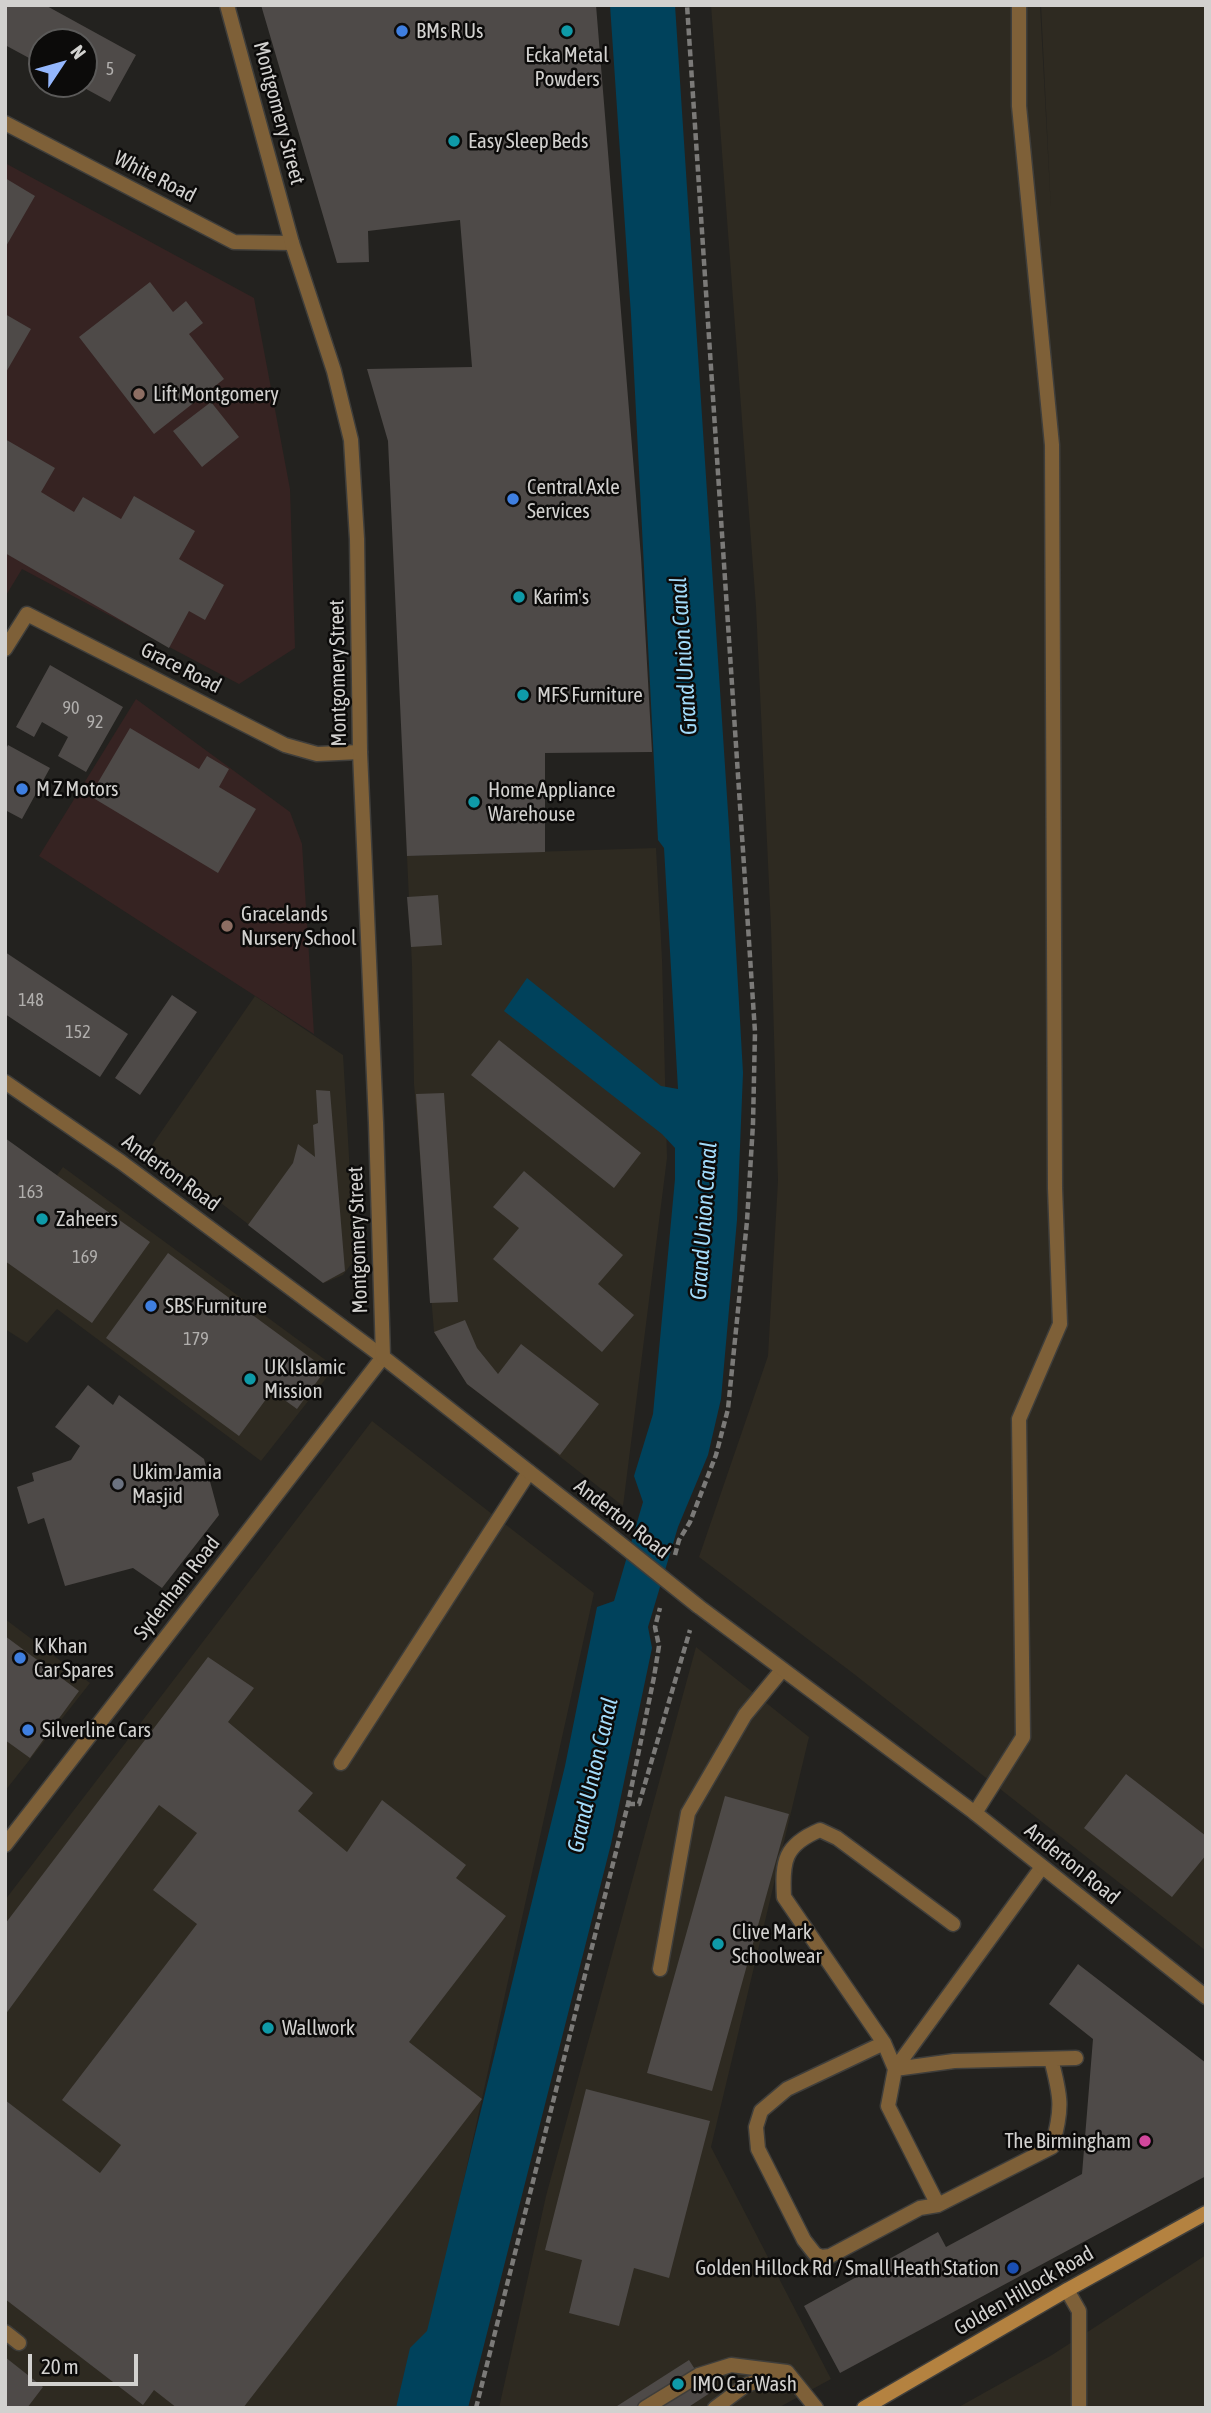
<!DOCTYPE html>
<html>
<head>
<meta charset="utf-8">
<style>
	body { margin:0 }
	#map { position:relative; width:1211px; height:2413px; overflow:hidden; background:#23221f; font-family:"Asap Condensed",sans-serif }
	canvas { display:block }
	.frame { position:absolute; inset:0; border:7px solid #d2d1cf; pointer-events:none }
	.north { position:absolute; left:28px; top:28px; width:70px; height:70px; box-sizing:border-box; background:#0c0b0a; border:2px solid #5b5a59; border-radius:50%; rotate:54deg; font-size:19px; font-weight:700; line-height:28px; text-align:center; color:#d2d1cf }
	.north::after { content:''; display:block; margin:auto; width:24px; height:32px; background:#94b7fd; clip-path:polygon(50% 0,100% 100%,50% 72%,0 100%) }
	.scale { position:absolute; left:28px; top:2354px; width:110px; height:32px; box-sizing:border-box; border:4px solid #d2d1cf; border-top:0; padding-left:9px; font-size:21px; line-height:24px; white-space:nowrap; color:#d2d1cf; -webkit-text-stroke:5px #0c0b0a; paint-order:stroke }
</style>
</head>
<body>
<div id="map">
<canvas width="1211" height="2413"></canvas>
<div class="frame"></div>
<div class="north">N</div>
<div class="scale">20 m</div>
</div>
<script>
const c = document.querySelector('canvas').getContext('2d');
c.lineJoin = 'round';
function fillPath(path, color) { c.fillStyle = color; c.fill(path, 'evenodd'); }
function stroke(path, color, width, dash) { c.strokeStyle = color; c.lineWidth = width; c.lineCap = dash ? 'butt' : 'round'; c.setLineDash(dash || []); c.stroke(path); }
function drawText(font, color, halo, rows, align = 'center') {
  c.font = font + ' "Asap Condensed",sans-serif'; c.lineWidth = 5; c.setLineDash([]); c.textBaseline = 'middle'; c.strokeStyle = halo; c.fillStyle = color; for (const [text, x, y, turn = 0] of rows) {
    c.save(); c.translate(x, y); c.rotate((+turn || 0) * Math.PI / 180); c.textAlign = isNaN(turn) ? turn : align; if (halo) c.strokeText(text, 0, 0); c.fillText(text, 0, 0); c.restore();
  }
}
fillPath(new Path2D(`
	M711,5H1040L1051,211L1041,5H1206V1951L854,1674L699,1557L768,1356L778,1181L771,927L756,607Z
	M656,848L662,959L667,1158L623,1506L467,1384L434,1332L414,1084L412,966L407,856Z
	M255,996L343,1055L355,1259L343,1275L324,1283L150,1148Z
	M63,1167L335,1367L261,1461L57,1309L27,1343L5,1329V1247Z
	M372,1421L594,1593L438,2297L408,2408H5V1900Z
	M5,1619L90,1683L5,1791Z
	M696,1647L809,1737L711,2147L831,2379L778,2408H499L546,2196Z
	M1206,2255V2408H957L1052,2355Z`), '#2e2a21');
fillPath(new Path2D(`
	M5,163L254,298L290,489L295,648L239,684L22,569L5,597Z
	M136,699L290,812L302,844L314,1034L39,856Z`), '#362322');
fillPath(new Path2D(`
	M610,5H675L729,827L743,1073L737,1220L721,1399L708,1455L678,1527L648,1627L652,1648L611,1844L468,2408H396L410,2348L427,2331L565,1766L597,1607L614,1601L643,1502L634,1476L653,1414L675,1179V1148L662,1134L504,1011L527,978L661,1086L678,1089L664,848L658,840L631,315Z`), '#00425c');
fillPath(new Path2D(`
	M5,5H45L136,55L110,102L77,84H84V42H42V65L5,45Z
	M261,5H596L641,557L652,752L545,753V852L407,856L388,441L367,369L472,367L460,220L368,231L369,262L337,263Z
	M5,178L35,196L5,248Z
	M150,282L173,312L186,301L203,323L189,334L224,379L154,434L79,337Z
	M5,314L31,329L5,374Z
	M211,402L239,437L202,467L173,431Z
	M5,439L55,468L41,492L74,512L83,497L121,519L134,496L195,531L179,559L224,585L205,620L189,611L169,648L5,553Z
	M50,665L123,707L86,772L58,756L68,737L42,722L34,737L16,727Z
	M130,728L199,769L207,756L229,769L219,787L256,809L218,873L90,796Z
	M8,745L50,768L22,819L5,810V751Z
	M438,895L442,945L411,947L407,897Z
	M5,952L128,1034L100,1077L5,1014Z
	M172,995L197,1012L140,1095L115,1078Z
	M499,1040L641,1153L614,1188L471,1075Z
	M316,1090L330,1091L345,1271L323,1283L248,1225L293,1163L298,1144L315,1157L313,1125L318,1123Z
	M444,1093L458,1302L430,1303L416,1094Z
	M5,1138L150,1242L92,1323L5,1261Z
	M524,1171L623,1255L598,1284L634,1315L602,1352L493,1259L519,1228L493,1207Z
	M168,1253L326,1369L297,1409L272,1391L239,1436L106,1338Z
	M465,1320L477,1348L498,1374L521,1344L599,1404L560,1455L467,1384L434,1332Z
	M88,1385L113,1405L119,1395L204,1459L219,1515L162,1588L133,1568L65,1586L44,1518L28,1524L17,1487L34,1481L32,1473L71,1460L80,1446L55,1427Z
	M5,1636L79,1691L30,1758L5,1740Z
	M208,1657L254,1688L228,1722L313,1793L298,1811L347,1852L382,1800L466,1865L456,1878L506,1916L409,2042L482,2099L243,2408H177L154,2390L143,2405L5,2299V2100L100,2173L121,2145L62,2100L197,1924L153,1890L197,1833L159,1805L5,2015V1924Z
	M1126,1774L1206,1836V1855L1172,1897L1084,1828Z
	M725,1796L789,1814L712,2091L647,2073Z
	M1078,1964L1206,2063V2176L840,2373L804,2306L938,2232L946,2247L1082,2174L1093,2039L1049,2004Z
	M586,2089L710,2121L669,2278L634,2268L619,2326L569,2313L582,2260L545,2250Z
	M5,2357L43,2387L27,2408H5Z
	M689,2360L710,2393L687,2408H614Z`), '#4e4a48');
const service = new Path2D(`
	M341,1763L529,1472
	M975,1813L1023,1737L1019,1419L1060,1324L1055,1188L1052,445L1019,106V5
	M660,1969L688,1813L745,1715L782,1670
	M884,2043L787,2089L761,2111L756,2127L758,2149L804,2240L815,2254L821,2257L830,2256L920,2208L938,2205L1052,2147C1063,2108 1061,2097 1051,2059
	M895,2069L884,2043L784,1897C782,1861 784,1845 820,1830L837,1838L953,1924
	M895,2069L954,2061L1076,2058
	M938,2205L888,2106L895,2069L1042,1867
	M5,2332L19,2343
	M645,2408L699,2375L731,2365L787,2372L816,2408
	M715,2408L746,2385L782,2373`);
const minor = new Path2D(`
	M5,123L234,242L292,243
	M5,649L27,614L285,745L317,754L360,752
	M5,1082L121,1162L383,1357L5,1845
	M1067,2290L1079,2311V2408`);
const tertiary = new Path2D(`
	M227,5L292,243L334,371L351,440L357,539L360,752L376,1123L383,1357L607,1533
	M698,1606L975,1813L1206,1997`);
const secondary = new Path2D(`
	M864,2408L1067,2290L1206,2213`);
stroke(service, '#3f3e3b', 17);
stroke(minor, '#3f3e3b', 17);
stroke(tertiary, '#3f3e3b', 17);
stroke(secondary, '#3f3e3b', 17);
stroke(new Path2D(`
	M675,1555L679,1540L690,1522L716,1455L728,1409L747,1221L753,1124L755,1032L687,5
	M628,1804H639L690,1630
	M476,2408L628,1804L654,1677L659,1646L655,1627L660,1608`), '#7b7a78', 4.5, [7, 3.5]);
stroke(service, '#7e6038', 14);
stroke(minor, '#7e6038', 14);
stroke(tertiary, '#7e6038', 14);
stroke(secondary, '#b48240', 14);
const tertiaryBridge = new Path2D(`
	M607,1533L698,1606`);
stroke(tertiaryBridge, '#3f3e3b', 17, []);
stroke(tertiaryBridge, '#7e6038', 14);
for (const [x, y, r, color] of [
	[402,31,7,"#3f7fe0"],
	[567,31,7,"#0f9aa8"],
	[454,141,7,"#0f9aa8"],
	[139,394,7,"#8d6e63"],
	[513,499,7,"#3f7fe0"],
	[519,597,7,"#0f9aa8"],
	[523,695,7,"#0f9aa8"],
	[22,789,7,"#3f7fe0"],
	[474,802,7,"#0f9aa8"],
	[227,926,7,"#8d6e63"],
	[42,1219,7,"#0f9aa8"],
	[151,1306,7,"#3f7fe0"],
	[250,1379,7,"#0f9aa8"],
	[118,1484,7,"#6b7280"],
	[20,1658,7,"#3f7fe0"],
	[28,1730,7,"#3f7fe0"],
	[718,1944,7,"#0f9aa8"],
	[268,2028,7,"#0f9aa8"],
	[1145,2141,7,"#d1479c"],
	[1013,2268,7,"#1a4fb4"],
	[678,2384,7,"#0f9aa8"]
]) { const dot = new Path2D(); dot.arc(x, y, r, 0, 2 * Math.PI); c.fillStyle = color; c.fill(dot); stroke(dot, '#0c0b0a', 2.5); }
drawText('18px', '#b1afad', null, [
	["5",110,69],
	["90",71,708],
	["92",95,722],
	["148",31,1000],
	["152",78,1032],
	["163",31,1192],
	["169",85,1257],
	["179",196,1339]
]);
drawText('21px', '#d2d1cf', '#0c0b0a', [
	["BMs R Us",416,31],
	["Ecka Metal",567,55,"center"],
	["Powders",567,79,"center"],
	["Easy Sleep Beds",468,141],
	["Lift Montgomery",153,394],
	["Central Axle",527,487],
	["Services",527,511],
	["Karim's",533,597],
	["MFS Furniture",537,695],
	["M Z Motors",36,789],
	["Home Appliance",488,790],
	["Warehouse",488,814],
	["Gracelands",241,914],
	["Nursery School",241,938],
	["Zaheers",56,1219],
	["SBS Furniture",165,1306],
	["UK Islamic",264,1367],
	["Mission",264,1391],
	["Ukim Jamia",132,1472],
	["Masjid",132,1496],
	["K Khan",34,1646],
	["Car Spares",34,1670],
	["Silverline Cars",42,1730],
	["Clive Mark",732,1932],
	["Schoolwear",732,1956],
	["Wallwork",282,2028],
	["The Birmingham",1131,2141,"right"],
	["Golden Hillock Rd / Small Heath Station",999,2268,"right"],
	["IMO Car Wash",692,2384]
], 'left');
drawText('21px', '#d2d1cf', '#0c0b0a', [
	["Montgomery Street",279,113,75],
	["White Road",155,177,27],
	["Grace Road",181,668,27],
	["Montgomery Street",338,673,-91],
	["Anderton Road",171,1173,36],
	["Montgomery Street",358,1240,-92],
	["Anderton Road",622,1519,38],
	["Sydenham Road",177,1588,-52],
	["Anderton Road",1072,1864,39],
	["Golden Hillock Road",1024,2291,-30]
]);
drawText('italic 23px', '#a2dbfa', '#0c0b0a', [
	["Grand Union Canal",684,656,-94],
	["Grand Union Canal",704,1221,-86],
	["Grand Union Canal",593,1775,-77]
]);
</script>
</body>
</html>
